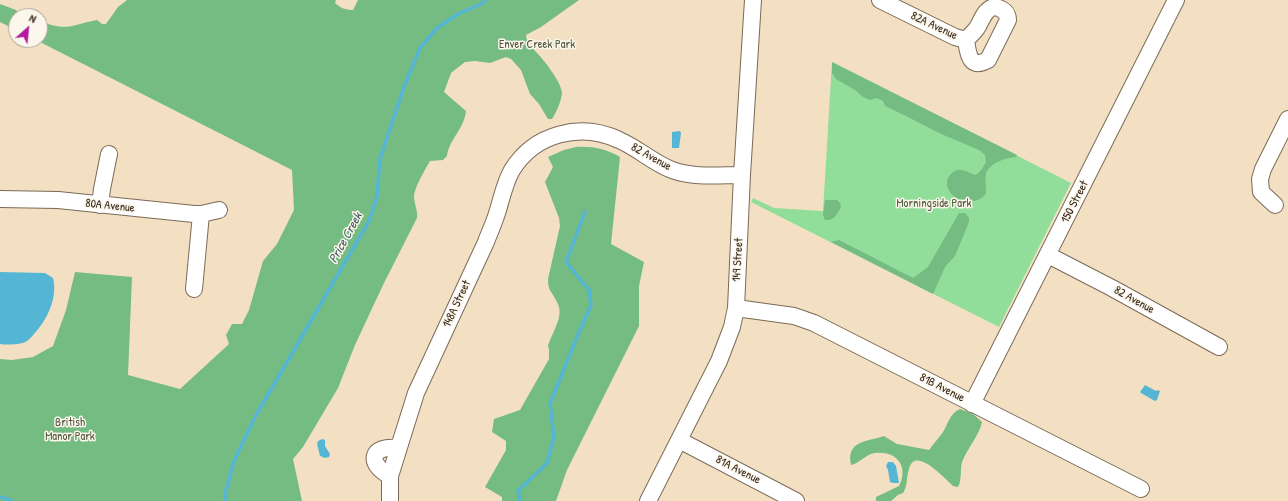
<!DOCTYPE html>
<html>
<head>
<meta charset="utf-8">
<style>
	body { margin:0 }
	#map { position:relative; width:1288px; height:501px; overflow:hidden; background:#f3e0c2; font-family:"Patrick Hand",sans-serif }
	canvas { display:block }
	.north { position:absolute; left:8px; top:8px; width:40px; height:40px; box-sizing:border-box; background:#fbf7ec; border:1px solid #aea59a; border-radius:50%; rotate:27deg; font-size:11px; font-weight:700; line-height:16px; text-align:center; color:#3b2a1e }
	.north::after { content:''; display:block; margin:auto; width:14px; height:18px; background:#b5179e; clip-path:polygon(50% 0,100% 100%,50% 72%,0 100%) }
</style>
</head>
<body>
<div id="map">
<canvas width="1288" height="501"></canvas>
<div class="north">N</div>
</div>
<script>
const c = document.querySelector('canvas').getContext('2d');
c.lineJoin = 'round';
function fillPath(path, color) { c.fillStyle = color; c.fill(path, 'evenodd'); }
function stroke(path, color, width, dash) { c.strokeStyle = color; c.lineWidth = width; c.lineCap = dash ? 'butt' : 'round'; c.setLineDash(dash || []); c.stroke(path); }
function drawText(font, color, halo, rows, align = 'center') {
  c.font = font + ' "Patrick Hand",sans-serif'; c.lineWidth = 3; c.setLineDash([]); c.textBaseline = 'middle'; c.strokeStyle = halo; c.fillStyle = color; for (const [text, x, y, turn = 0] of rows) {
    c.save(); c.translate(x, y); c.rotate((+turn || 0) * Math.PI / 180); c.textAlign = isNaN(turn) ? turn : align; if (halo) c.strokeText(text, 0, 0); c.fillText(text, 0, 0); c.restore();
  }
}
fillPath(new Path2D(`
	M832,62L1071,183L999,327L751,202L753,198L774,208L823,211Z`), '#91dd9a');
fillPath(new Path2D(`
	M127,0H336L335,3C341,8 345,10 353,10L358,0H579L541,27L526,35C526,43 533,48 537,53C544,60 562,83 562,93C561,102 557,111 552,119H548L539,104L530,94L521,70L511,59L506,57L490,63L475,61L465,62L451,73L444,92L466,111C464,129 449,140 447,156L443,160L430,161C425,170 415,186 414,196C414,204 418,210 417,218L383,285L355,345L338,388L303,447L293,459L302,501H0V359L12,360L33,357L53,346L66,310L75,272L132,277L128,375L180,389L229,344L226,335L232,324H242L249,310L263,261L277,244L294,210L292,170L36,40H40V21C67,32 71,25 97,20L102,24H106L118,7Z
	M0,4L16,10L18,13V16H16V19L10,27L0,22Z
	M832,62L1017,155L1016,157C1005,158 989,163 986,174C985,180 986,187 986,194C969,213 937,192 950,175C953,172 957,169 961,170C966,170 971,174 976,175L982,169L986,162L985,155L979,150L939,133L904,115L885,106L883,101L877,98L870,100L863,97L855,90L836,79L832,73Z
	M576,147C592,146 607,149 620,157L611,244L644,262L639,286V326L567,470L556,501H502V497L485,487L506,450V441L492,432L494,419L520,410L549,359V350L548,346C552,332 565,316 557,302C552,291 548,292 548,279L560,226L559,218L545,182L553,167L548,157L564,150Z
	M825,200H837L840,203L841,207C837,214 834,221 825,220L823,215Z
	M959,213H965L969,218V222L955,256L945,267L933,294L831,242L839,240L913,278L928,267Z
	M960,409L973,414L982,422C980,434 967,449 962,462C960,470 962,480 958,487L953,486C945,479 915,445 909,469C906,478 908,485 903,493L898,495L891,501H876V497L899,486C909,467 897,450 875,453C866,454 860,463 851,465C846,440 867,442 884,436L897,444L929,450C933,444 939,438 943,432C948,424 950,413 960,409Z`), '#74bc82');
fillPath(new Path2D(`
	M680,131L681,133L679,148H672V132Z
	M0,272L45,273L53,278C58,298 47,320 34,334C32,336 30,339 27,341C21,345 7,345 0,344Z
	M1145,385L1156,391L1157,390L1160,391L1157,400L1155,401L1141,393L1140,392Z
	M322,439L325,440V446L330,454L329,457L325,458L320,456L317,444L318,441Z
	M888,462H893L896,466L899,483H893L890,482L888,470L886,466Z`), '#55b5d4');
stroke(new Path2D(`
	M0,497L12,501
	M225,501V494L234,461L255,417L369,221L377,197L380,159L404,87L420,48L437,28L458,14L481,4L486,0
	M520,501L518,491L547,463L554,437L550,404L577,337L591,305L589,290L566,262L585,212`), '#55b5d4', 3.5);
const minor = new Path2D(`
	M880,0L955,37L966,40
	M996,7C1003,9 1008,13 1008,20L988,60C969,70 968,53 966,40C970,36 974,32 977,28C982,20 985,7 996,7Z
	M0,199L58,200L194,214H201L219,210
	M100,205L102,189L109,154
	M1275,205L1261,192L1260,179L1263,169L1288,119
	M1048,255L1112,288L1219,347
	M194,289L201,214
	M736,308L794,316L814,323L1141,489
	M972,404L1176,0
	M679,440L796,501
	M390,476C366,463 371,445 398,448
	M390,501V476L416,393L486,242C490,231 495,221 498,210C502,197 505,182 512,170C535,133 581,122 619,140C638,148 653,163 672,170C694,178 719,175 742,175
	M648,501L719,361L732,327L736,308L742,175L753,0`);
stroke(minor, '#7b6a57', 18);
stroke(minor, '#fff', 16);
drawText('12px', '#3b2a1e', '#fbf7ec', [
	["82A Avenue",934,26,25],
	["82 Avenue",651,157,29],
	["150 Street",1075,202,-63],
	["80A Avenue",110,206,6],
	["149 Street",738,260,-87],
	["82 Avenue",1134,300,29],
	["148A Street",457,304,-65],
	["81B Avenue",942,388,27],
	["81A Avenue",738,470,27]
]);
drawText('12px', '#50573d', '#fbf7ec', [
	["Enver Creek Park",537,45],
	["Morningside Park",934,204],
	["British",70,423],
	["Manor Park",70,437]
]);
drawText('italic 13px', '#445b5e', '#fbf7ec', [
	["Price Creek",346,238,-61]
]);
</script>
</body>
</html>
